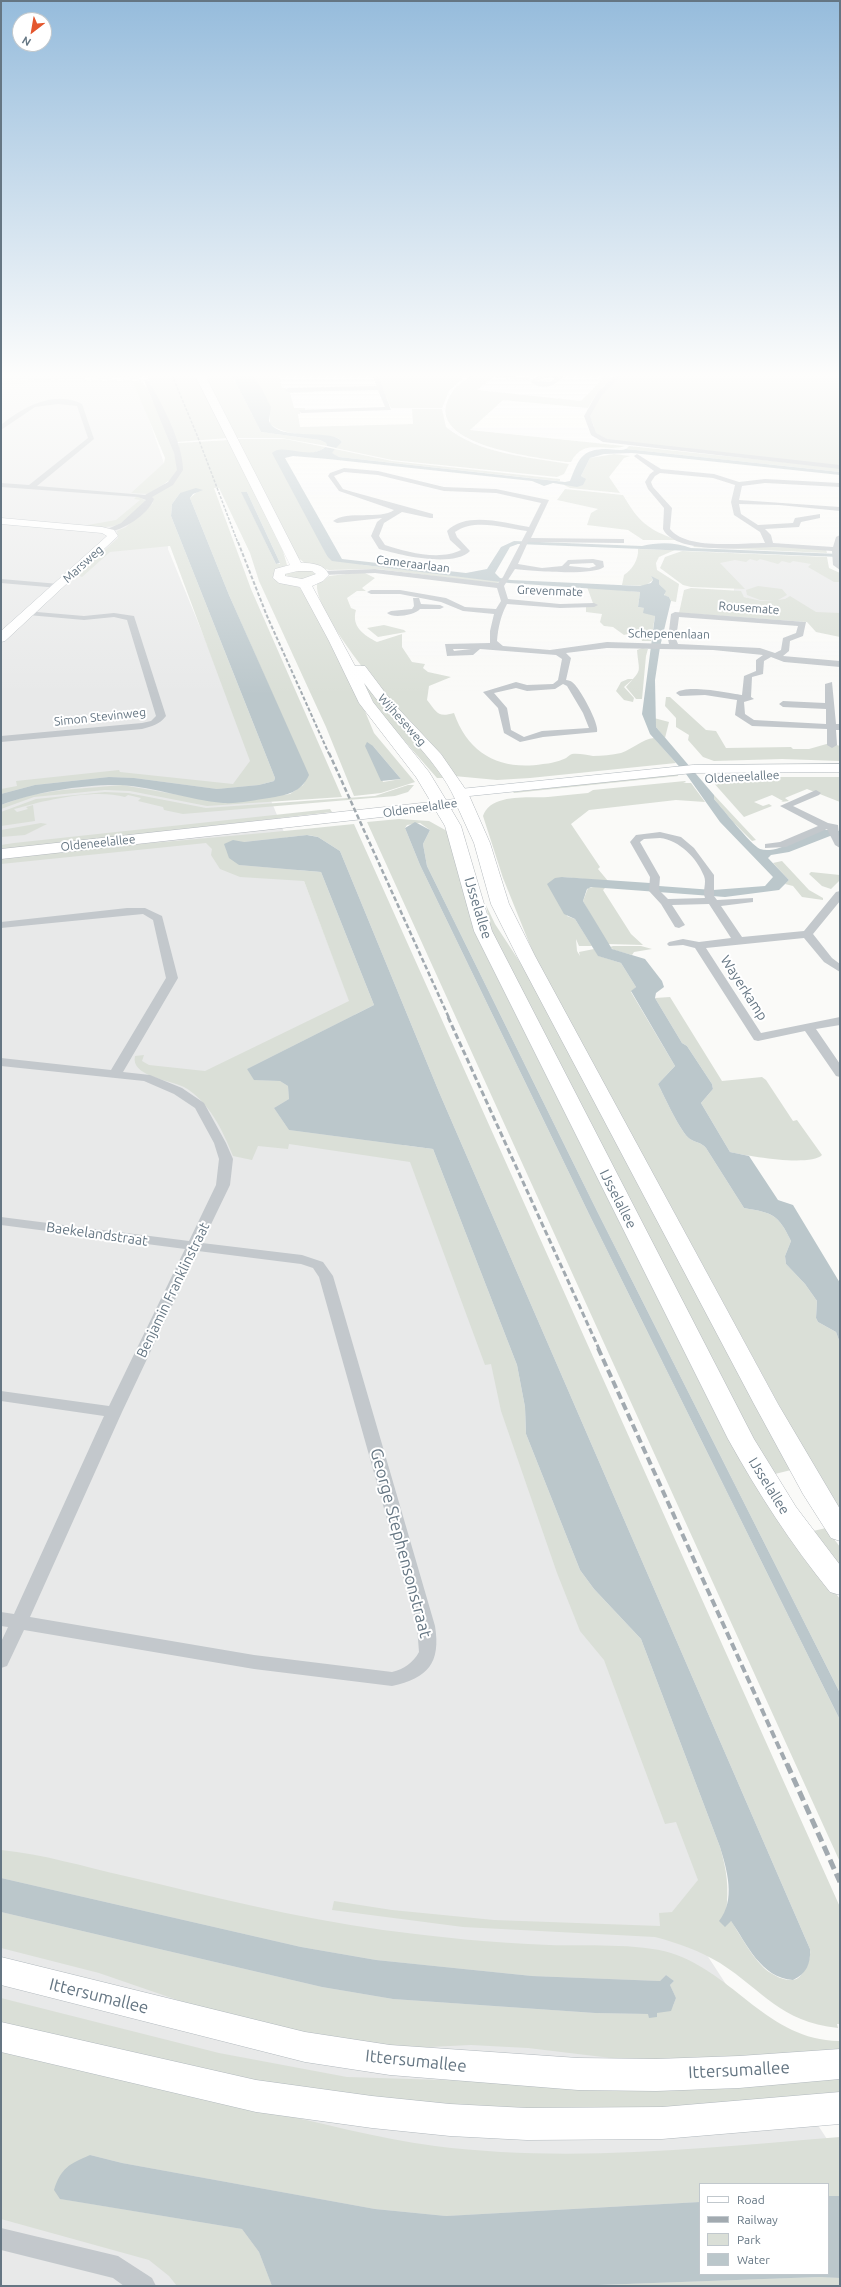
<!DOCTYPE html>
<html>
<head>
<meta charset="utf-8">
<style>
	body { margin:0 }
	#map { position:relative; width:841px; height:2287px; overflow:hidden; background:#fafaf8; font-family:Ubuntu,sans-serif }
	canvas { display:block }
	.frame { position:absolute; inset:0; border:2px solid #657683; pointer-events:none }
	.legend { position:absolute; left:699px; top:2183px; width:130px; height:92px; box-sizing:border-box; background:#fff; border:1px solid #c1c8cd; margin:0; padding:5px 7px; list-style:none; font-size:12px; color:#657683 }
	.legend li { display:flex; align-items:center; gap:8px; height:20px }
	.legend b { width:20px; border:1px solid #c1c8cd }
	.north { position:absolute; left:12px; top:12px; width:40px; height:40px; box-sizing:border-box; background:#fff; border:1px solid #c1c8cd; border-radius:50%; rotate:211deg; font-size:11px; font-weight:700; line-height:16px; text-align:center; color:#657683 }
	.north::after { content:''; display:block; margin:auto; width:14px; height:18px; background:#e4572e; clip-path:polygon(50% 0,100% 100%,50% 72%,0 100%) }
</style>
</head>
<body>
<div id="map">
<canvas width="841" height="2287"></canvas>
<div class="frame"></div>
<ul class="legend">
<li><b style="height:5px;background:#fff"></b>Road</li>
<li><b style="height:5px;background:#a2aab0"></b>Railway</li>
<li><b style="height:11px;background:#dadfd7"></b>Park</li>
<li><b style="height:11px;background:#bbc7cb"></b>Water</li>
</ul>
<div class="north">N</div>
</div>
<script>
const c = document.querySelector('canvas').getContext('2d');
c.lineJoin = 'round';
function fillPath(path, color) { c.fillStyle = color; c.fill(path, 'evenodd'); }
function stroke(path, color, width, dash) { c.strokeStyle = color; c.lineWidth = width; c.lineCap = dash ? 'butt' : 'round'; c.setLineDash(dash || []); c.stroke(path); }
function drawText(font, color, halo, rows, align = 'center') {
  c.font = font + ' Ubuntu,sans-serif'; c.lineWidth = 4; c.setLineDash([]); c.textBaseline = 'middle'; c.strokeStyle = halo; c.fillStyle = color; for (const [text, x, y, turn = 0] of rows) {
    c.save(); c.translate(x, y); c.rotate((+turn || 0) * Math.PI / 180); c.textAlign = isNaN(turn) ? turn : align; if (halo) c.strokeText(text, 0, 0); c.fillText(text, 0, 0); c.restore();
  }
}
fillPath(new Path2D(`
	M47,381L136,382L164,463L168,549L304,881L410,1160L709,1885L690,1929L840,2159V2286H1V384ZM700,2184H828V2274H700Z
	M725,556L821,558L825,567L840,575V615L814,614L758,602L734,593V585L715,565Z`), '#e8e9e9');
fillPath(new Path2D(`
	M1,375H140L141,378L1,380Z
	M147,375H197L229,438L177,442Z
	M204,375H232L261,432L320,440L326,443L327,446L281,438H235Z
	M252,375H279L282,388H286V390H314V392L290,393L294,408H305V410L300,411V414H298L300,427L413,424L412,409H442L446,427C479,454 528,457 569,464L564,474L557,477L392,460L335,448L342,442L338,438C316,434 289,438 270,424V412Z
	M377,375H466L449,391L442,408H391Z
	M472,375L530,377L528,380L494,377L477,390L581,401L603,379L599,378L603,375L612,377L596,394L588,408L503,400L470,430L625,446C605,453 584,437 571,462H566C536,457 414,445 453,391C457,385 466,380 472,375Z
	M621,375H840V466L612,442L594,433V426L589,416L597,399Z
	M18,379L141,381L147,388L172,444L178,469L170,480L148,494L131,493L164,463L165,458L133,382H44L1,385V381Z
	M237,439H285L325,447C313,458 292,451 277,450L327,556L364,565L499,581L497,584L377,569L329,570L306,564L297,557Z
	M229,440L283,551L287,565L276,571L299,587L308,599L362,704L374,733L415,782L381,793L354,796L326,727L259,581L250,553L219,488H214L251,589L342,797L207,806L130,791L105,790L34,797L1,809V805L30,795L63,790L122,785L225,803L290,794L303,785L308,775L229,595L190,498L197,492L180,493L172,504L171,516L275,778L274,781L259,785L217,789L134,778L109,777L35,785L1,794V789L17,786L16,781L119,770L120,772L233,784L250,761L170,546L110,552L82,577L77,575L118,538L117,531L126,527L153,503L152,496L163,489L182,464L178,443ZM247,492L280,563V564H276L242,493ZM373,746L401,779L383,782Z
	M629,446L840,468V472L626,449Z
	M335,449L392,461L560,479V481H557L339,457L331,453Z
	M614,454L630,456L624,458L609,477L620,493L570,488L564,485L584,478L581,476L590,458Z
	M565,489L623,495C639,522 647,529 677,540H643L628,530L587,525L591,513L598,509L557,500Z
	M137,496L146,501C119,527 120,529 82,526L116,520L140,500L134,499Z
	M696,544L766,545L826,549L827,553L693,547Z
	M638,549L675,550L659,557L656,563L657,570L679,584L676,602L671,601L669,597L665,596L662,587L651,576L653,580L645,586L622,585L624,575C632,570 639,559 638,549Z
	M682,551L827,557L829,568L840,573V582H834L808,567L811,564L793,561L790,563L782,561L778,564L760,559L757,561L750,559L746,562L735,560L720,563L745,589L691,587L683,585L660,568L665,557Z
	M309,570L316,574L303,580L285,575L289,571Z
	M363,572L375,578L362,588L366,591H357L347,598L351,608L356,610C351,627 364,635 377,642L402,634V647L412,662L425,664L423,668L428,672L451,677L429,686L427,700C437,712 437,718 454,713C468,754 501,771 543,764C549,764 559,761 564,759C567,758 569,755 572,754C578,753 587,755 593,756C602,756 612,755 621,753C633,749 642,739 654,738L676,763L530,778L497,780L454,776C427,745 313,620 317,584L329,576Z
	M758,586L782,589L787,595L778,600L785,599L790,596L816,612L840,613V637L816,632L807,622L679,613L684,590L691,588L741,591L744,597L761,601H775L760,600L747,595L746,590Z
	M587,587L640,592L638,607L644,608L655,616L651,641H642L639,631L624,635L613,627L604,626L600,622L602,614L586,612V607L594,606Z
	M384,625L404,630L406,632L378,637L367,628Z
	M642,648L648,649L646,656L642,699H636L626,687C643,668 639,674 637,650Z
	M361,678L430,755L444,778H437L372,704Z
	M628,679H633L624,687L634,698L633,702L624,700L616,691L621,682Z
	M666,697H670L706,730L716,731L726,748L791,747L793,749H809L830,743L840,746V761L782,759L714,761L703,757L688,740L689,735L676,727V718L665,706Z
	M654,718L669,722L665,738L656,727Z
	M679,773L678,776L514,793L513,792Z
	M769,777H840V802L807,789L785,798L789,801L781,802L783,801L772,795L754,802L763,806L769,804L772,806L744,817L712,781H722L715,779Z
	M685,781L686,782L683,783H691L705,802L676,800L589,810L571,824L600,867L598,869L608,881L562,877L567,916L575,919L592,946H579L576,939L577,951L580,956L579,952L594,949L599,956L621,963L636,987L631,992L675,1066L658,1084C664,1096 681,1133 690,1139C696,1143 701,1142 706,1148L744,1208C773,1213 778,1214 791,1241L785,1256L786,1264L805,1284L817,1301L816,1318L818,1322L836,1332L840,1343V1515L830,1499L534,955L503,878L483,816C490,793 530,798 548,797C561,796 574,794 588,793L593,790Z
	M408,785H414L408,792L395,796L183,814L164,810L163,807L138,801L141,798L128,795L125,797C93,788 43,801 14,809L17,812L28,809L26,807L33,805L35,821L1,826V812L36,799L105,792L128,793L206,808L375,796Z
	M714,795L756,840L752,841L734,823L714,799Z
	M330,809L332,812L1,850V845L14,843Z
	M399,819L429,821L447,831L468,903L831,1587L840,1599V1693L597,1211L427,866L423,844L430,830L420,823L407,825L405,828L420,865L589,1214L840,1720V1862L367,822Z
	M41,823L47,824L25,835L1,837V830Z
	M354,824L840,1907V2024H837L838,2028C779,2021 765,1992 720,1963C700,1951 678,1943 655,1937L463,1927L332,1910L334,1901L392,1910L494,1920L660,1926L659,1913L672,1912L698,1880L676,1822L665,1824L604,1660L580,1631L557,1573L501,1411L491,1364L485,1365L410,1162L289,1144L288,1149L258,1146L252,1160L233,1156C223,1131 209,1101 184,1087C170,1080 130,1076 135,1056L144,1055L142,1061L149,1065L205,1071L349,1001L304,881L240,877L220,869L211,855L212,849L206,843L1,864V858C119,844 236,837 354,824ZM308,835L318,837L340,851L439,1092L810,1949C811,1959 807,1967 801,1975C793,1987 771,1975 763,1967C749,1953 737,1929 726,1913C729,1887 727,1871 720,1847L641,1639L594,1589L580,1570L526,1434L525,1407L517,1365L433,1149L289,1130L274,1108L289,1099L288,1086L280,1081L255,1080L247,1069L374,1005L321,872L239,865L227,852L225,844Z
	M782,861L809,890L823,898V900L802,897L793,886L785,884L789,880L773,863Z
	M811,872L840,875V880L831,889L822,886L809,874Z
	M598,886L606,887L603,890L631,934L643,945L607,944L583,901L588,888Z
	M486,905L495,924L527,973L791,1470L771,1475L491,930Z
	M613,946H641L652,949L634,952L632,955L614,950L610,947Z
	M670,997L722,1081L762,1077L766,1080L793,1121L797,1120L822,1155C810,1167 747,1156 730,1152L701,1103L713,1089L712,1084L687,1046L682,1043L655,998Z
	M826,1528L840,1547V1570L809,1532Z
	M1,1850C43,1854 85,1867 125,1876C210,1896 296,1918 383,1930C437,1937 493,1943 549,1945C583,1946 639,1943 671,1953C734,1973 768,2040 839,2041L840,2050L706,2060L636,2061L528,2048L471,2045L408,2048L274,2027L212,2012L99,1973L1,1948V1912L322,1987L393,1999L595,2013L648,2014L657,2013L673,2006L676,1998L670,1985L674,1981L666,1975L660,1981L532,1976L376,1960L301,1947L1,1878Z
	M1,1998L219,2053L347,2077L473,2081L589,2088L840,2077V2097L612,2112L437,2107L258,2083L1,2023Z
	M1,2050C87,2069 173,2089 259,2109C317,2122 376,2138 435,2146C569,2163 706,2148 840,2137V2196H828V2184H700V2202L446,2216L375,2209L122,2163L90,2155L61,2199L242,2229L259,2252L272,2286H177L169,2276L149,2260L1,2219Z
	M819,2277L840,2278V2286H571Z`), '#dadfd7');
fillPath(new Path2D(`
	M232,375H252L262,389L271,407L269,421C278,443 333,427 342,442L336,448L327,446L326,443L320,440L261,432Z
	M325,447L335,449L332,453L339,457L565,482L570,481C579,459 581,449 607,449C613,449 620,451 626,449L840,472V475L632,453L604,454L590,458L581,476L586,479L583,485L577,487L553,483L544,486L532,481L328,459L293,456L285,458L342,559L466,573L487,569L501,547L514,541L642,546C658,542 676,542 691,548L840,554V557L518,544L510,547L495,573L500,578L511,580L640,586L651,583L653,580L651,576L659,580V584L666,591L664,595L669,597L671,601L660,647L655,680L656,727L714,795V799C723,809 750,844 760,849C776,855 806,835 822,830C827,829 834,831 840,831V836H830L789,852L771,855L768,858L789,880L779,890L725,897L591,887L587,889L583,901L612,949L645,959L662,981L664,987L656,993L655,998L682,1043L687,1046L712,1084L713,1089L701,1103L730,1152L749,1156L778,1200L793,1205L840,1283V1343L836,1332L818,1322L816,1318L817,1301L805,1284L786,1264L785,1256L791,1241C778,1214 773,1213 744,1208L706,1148C701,1142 696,1143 690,1139C681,1133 664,1096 658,1084L675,1066L631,991L636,987L621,963L598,956L575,919L564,914L547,884L555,878L562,877L650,883L659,886L713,890L765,886L773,877L720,822L686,774L650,734L642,714L655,616L643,613L644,608L638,607L640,592L509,583L332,561L327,556L272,453C282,442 310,461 325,447Z
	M196,488L203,490L193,494L190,498L229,595L309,775C301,793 286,795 269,798C254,800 238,804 223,803C189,800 155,787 121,785C86,784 33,792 1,805V794L35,785L109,777L134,778L217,789L259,785L274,781L275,778L171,516L172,504L180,493Z
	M241,492H247L280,563L276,564Z
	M367,742L373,746L401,779L381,781L365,746Z
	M415,822L430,830L423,844L427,866L597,1211L840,1693V1720L589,1214L420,865L405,828Z
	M307,835L318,837L340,851L439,1092L810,1949C811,1964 806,1974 793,1980C761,1978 747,1944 731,1921L725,1927L719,1921C736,1900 727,1870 720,1847L641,1639L594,1589L580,1570L526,1434L525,1407L517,1365L433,1149L289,1130L274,1108L289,1099L288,1086L280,1081L254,1080L247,1069L374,1005L321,872L239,865L229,858L224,844L233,840L244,842Z
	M1,1878L301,1947L376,1960L532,1976L660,1981L666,1975L674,1981L670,1985L676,1998L671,2011L657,2013V2017L649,2018L648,2014L595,2013L393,1999L322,1987L1,1912Z
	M90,2155L122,2163L375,2209L446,2216L700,2202V2274H828V2196H840V2278L819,2277L571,2286H272L259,2252L242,2229L60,2199L54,2190C61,2168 69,2164 90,2155Z`), '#bbc7cb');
const secondary = new Path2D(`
	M1,518L102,527L114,530L118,536L5,641L1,642V631L107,536L102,533L1,524Z
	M840,764V772L693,773L460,797L453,793L460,789L693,765Z
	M1,1957L305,2032L390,2045L578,2058L656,2059L739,2056L840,2049V2079L739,2088L656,2091L578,2090L390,2075L305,2062L1,1985Z
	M1,2022L256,2080L372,2096L450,2104L527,2108L662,2107L840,2092V2124L662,2139L527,2140L450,2136L372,2128L256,2112L1,2052Z`);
const primary = new Path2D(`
	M195,375H205L301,563C313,563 324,564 329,575L323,581L312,586L355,666H365L393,703L441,754L468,793L490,843L509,904L535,956L778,1404L840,1509V1541L831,1538L803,1494L754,1404L517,956L491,904L474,843L458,808L451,809L461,826L492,931L754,1439L796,1507L840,1565V1595L830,1592C791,1544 758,1493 728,1439L474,931L445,826L436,811L1,859V849L431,802L416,777L359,703L329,641L300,587L279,583L273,578L275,569L290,565ZM298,571H312L316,574L302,579L285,576V574ZM364,683C391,721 437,758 455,799L446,800L429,772L373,702Z`);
stroke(secondary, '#b3babf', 1);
stroke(primary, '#b5babe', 1);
fillPath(new Path2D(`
	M372,375H378L391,410L301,413L299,410L385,407L378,390L288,392L285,390L288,388L377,386Z
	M540,375H564C557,386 541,392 530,381ZM557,377L550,382L537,381L544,378Z
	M615,375L621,376L602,395L590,416L596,433L607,439L840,465V469L603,442L591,435L584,416L597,393Z
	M144,380L149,381C162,404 183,443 183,470L173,485L152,497L154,499C147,516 124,529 107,533L103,531L121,523L146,500L138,497L1,487V483L29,485L88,438L77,406L58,404L35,407L1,430V425C23,407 54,390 82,404L94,439L37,486L145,495L168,482L177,470L174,453Z
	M637,454L661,469L714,474L739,482L765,479L840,483V487L765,483L742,486L739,500L840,507V511L779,505L739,504L741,514L758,525L793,523L795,518L820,514V518L801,522L799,527L765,529L771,535L773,543L833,547L836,537L840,535V570L833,565L832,551C813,550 795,548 777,547C751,547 676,556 663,529L664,508L648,489L645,482L650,474L654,471L635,457L634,456ZM660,473L713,478L735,485L731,502L734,515L760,532L765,543C741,543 686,550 670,529L672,508L653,487L651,482L655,476Z
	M344,468L378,471L444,487L496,489L549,500L531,538L624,539V543H621L528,542L518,564L542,568L562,566L568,560L593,559L603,561L604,567C594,576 531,571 515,569L504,586L508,599L560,604L594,603L598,605L594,607L560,608L507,604C501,615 498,628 497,641L503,646L550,650L607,642L669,644L668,639L671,614L675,612L806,622L803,636L790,641L789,651L783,656L840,661V667L784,662L771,657L764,661L763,674L752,677L751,697L754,699L744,702L745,714L754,720L826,724V709L783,707L779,704L783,701L825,703V684L832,682L836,724H840V730H836L837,745L832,748L827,745V729L752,726L735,715L737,700L705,695L680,696L676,693C686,684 728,693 742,695L744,676L756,671V660L763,655L713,650L607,648L566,653L571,658L566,680C568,680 571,681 572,682C579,686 600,725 597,732L543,737L520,742L504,733L498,708L483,692L516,682L527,685L553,684L558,680L562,659L556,655L480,649L473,655L447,656L445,644L490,643V631L494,614L463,611L441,602L400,594H371L367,592L371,590H400L446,598L465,607L496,609L501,601L497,588L375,573L323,575L319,573L323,571L375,569L498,583L503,577L527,531C504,528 475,518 455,532L457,537L470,551C453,568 400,555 379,549L371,536L377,522L382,518L337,523L333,521C347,510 380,520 394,510L339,491L328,476L330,473ZM344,472L378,475L444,491L496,493L541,503L529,527C505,523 466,511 447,531L450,540L461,550C440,561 406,552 385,545L379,536L384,523L402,512L430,518H433V514L353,492L343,489L334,476ZM593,563L596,566L589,568L569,566L570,564ZM679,617L798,626L796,633L783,638L781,650L775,653L760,648L678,644L676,639ZM453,649H471L454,651ZM563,684L567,686L583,713L589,728L542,731L524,737L511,730L507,708L494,693L516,688L527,691L555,689Z
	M1,579L59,584L63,586L59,588L1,583Z
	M413,598H419L421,604L440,605L444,607L440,609H420C415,615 393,619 387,613L391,611L412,609L414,606Z
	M25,611L84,616L114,613L134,616L166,716C159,725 152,726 142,729L1,742V736L142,723L151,721L156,716L127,620L114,617L84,620L28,615H25Z
	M816,790L821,793L819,795L793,806L828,823L838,825L840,848L835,845L827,829L786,847L765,848V844L780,842L818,826L780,806Z
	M660,832L681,837L694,848L714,875V896L717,900L753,898V902L721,906L742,937L804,931L836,892L840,891V901L813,934L832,958L840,964V972L824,962L804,938L706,948L761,1033L840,1017V1025L816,1029L840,1064V1077L836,1076L805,1031L758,1041L754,1040L695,948L683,945L669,946L667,944L669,942L683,939L699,942L731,938L709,904L672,905L685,925L679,928L675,927L661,904L649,891L650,877L630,842L636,835ZM660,838C679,840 697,858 704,876C707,883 702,891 705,898L668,899L659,890L660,877L640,842L644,839Z
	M127,908H145L162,916L178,978L123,1072L150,1075L182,1088L204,1103L226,1143L233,1159L230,1185L202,1243L302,1255L323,1262L333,1276L435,1626C441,1663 428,1678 392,1686L254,1669L24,1630L7,1666L1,1668V1642L8,1627L1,1626V1612L14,1614L104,1416L1,1401V1391L109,1406L185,1249L1,1225V1217L189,1241L216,1185L219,1159L214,1143L195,1108L174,1094L144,1081L1,1066V1058L111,1070L166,978L153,920L143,914L1,928V922ZM198,1251L301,1264L313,1268L319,1277L417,1626L419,1652C413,1663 404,1669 392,1672L254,1655L30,1617L122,1412Z
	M1,2228L118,2256L152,2278L156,2286H124L113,2278L1,2250Z`), '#c3c8cc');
fillPath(secondary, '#fff');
fillPath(primary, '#fff');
stroke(new Path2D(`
	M172,375L197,435L238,543`), '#a2aab0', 1.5, [3, 1.5]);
stroke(new Path2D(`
	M238,542L267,616L329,754`), '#a2aab0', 2, [4, 2]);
stroke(new Path2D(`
	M329,753L449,1018`), '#a2aab0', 2.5, [5, 2.5]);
stroke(new Path2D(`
	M448,1017L599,1349`), '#a2aab0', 3, [6, 3]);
stroke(new Path2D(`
	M598,1348L787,1765`), '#a2aab0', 4, [8, 4]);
stroke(new Path2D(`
	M787,1764L840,1882`), '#a2aab0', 5, [10, 5]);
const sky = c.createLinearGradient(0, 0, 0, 695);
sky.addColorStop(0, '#96bcdc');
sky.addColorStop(0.54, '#fdfdfc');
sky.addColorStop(1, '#fdfdfc00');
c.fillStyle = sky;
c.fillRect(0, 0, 841, 695);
drawText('12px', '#657683', '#fff', [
	["Marsweg",83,564,-42],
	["Cameraarlaan",413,564,7],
	["Grevenmate",550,591,2],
	["Rousemate",749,608,4],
	["Schepenenlaan",669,634,1],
	["Simon Stevinweg",100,717,-6],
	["Wijheseweg",402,720,48],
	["Oldeneelallee",742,777,-3],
	["Oldeneelallee",420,808,-8],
	["Oldeneelallee",98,843,-6]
]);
drawText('14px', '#657683', '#fff', [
	["IJsselallee",478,908,73],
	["Wayerkamp",744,988,57],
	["IJsselallee",618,1199,63],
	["Baekelandstraat",97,1234,8],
	["Benjamin Franklinstraat",173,1290,-64],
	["IJsselallee",769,1486,58]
]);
drawText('17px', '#657683', '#fff', [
	["George Stephensonstraat",401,1543,75],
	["Ittersumallee",99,1996,14],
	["Ittersumallee",416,2061,6],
	["Ittersumallee",739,2070,-3]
]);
</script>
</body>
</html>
